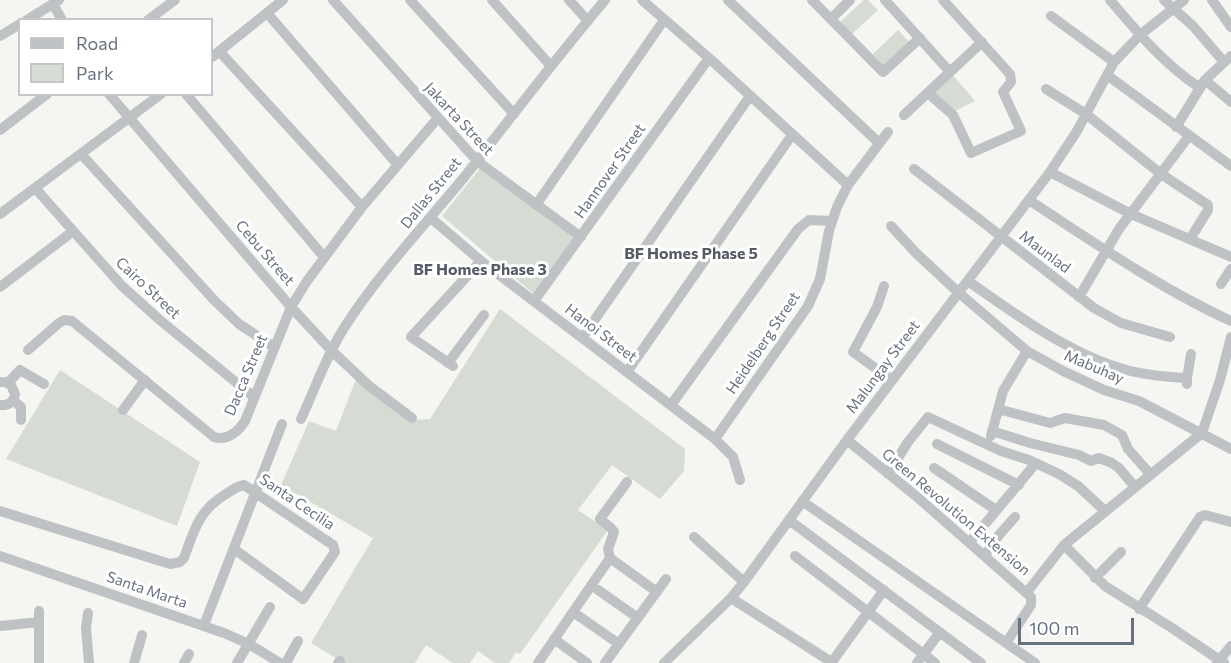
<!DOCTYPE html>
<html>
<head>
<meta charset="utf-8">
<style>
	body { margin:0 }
	#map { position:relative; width:1231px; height:663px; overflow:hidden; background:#f5f5f2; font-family:Commissioner,sans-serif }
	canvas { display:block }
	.legend { position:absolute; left:18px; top:18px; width:195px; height:78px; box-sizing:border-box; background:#fff; border:2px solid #c3c7cc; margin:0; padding:8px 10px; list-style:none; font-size:18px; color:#68727f }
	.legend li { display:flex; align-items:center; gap:12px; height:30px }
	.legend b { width:30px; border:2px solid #c3c7cc }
	.scale { position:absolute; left:1018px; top:618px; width:116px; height:27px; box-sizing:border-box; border:3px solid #68727f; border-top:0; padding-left:8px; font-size:18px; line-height:21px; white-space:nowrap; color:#68727f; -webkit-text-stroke:4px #fff; paint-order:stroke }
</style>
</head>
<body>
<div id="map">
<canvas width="1231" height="663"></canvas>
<ul class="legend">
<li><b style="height:8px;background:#bfc2c5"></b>Road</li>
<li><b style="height:16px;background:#d6dbd4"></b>Park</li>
</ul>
<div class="scale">100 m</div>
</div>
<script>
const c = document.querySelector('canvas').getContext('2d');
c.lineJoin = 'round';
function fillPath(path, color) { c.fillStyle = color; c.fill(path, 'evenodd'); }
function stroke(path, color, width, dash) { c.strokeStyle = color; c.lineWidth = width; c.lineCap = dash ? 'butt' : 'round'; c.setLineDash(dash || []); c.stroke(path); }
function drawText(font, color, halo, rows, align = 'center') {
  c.font = font + ' Commissioner,sans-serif'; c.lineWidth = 6; c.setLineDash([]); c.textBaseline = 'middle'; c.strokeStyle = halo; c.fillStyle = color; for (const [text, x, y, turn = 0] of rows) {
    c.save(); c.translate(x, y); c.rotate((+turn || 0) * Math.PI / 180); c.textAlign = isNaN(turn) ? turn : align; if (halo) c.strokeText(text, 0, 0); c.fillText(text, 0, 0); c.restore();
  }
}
fillPath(new Path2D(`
	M864,0H868L878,10L852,34L840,22Z
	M898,30L910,43L884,67L873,54Z
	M953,75L975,101L953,112L932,94Z
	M481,167L579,237L534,294L442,216Z
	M500,309L685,449L684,471L660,499L612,465L578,510L608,530L520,654L516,652L509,663H495L478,651L470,663H453L426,645L415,663H344L311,643L373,538L281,485L309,421L336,431L356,379L412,420L430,419Z
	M60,370L200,462L177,526L6,459Z`), '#d6dbd4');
stroke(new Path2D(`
	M333,0L477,161L581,237
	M410,0L514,114
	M492,0L550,65
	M569,0L588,21
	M642,0L709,58L848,185
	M728,0L879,143
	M812,0L883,72L920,38
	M885,0L950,72
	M1110,0C1138,33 1164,64 1200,88
	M1164,0L1193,26L1224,62
	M1212,0L1231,27
	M53,4L62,20
	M267,13L397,164
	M1051,16L1114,62
	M831,19L850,0
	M27,20L59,0
	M148,20L175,0
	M0,36L20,24
	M219,51L362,207
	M212,57L283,0
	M1107,75L1231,166
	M1205,80L1231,102
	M1046,89L1086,114L1161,174L1208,205V210L1190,239
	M928,93L953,115L971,153L1021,131L1003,92L1011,82L1010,74L943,0
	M109,94L291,307L331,350L368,385L412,418
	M186,94L324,257
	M904,115L982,42
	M1176,127L1205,80L1231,56
	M0,130L47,94
	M82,155L214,300L239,324L274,347
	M914,169L1094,308L1121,323L1170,337
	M1050,172L1131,214L1231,257
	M35,188L122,286L161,321L254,397
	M1029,200C1093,242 1161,289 1231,321
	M536,205L664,20
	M0,214L161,94
	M431,218L481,261L715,439L733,457L740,480
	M891,226L916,253L959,293L1027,351L1063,371L1104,390L1139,401L1231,449
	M968,281C1013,313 1070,354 1123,369C1144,375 1165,377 1187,378
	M1221,284L1231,269
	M884,286L877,307L853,352L892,380
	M0,287L72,232
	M1079,297L1119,229L1189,136
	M534,301L709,58
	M582,338L750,96
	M28,350L59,323L64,320L72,321L214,437C227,441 238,432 245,421L291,307L307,281L362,207L437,119
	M448,363L484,315
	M453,366L411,337L481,261
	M627,372L792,135
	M0,382H5L11,385L15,394C14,402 8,406 0,405
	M8,383L20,370L44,384
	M1187,384V378L1191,354
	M13,400L21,407V420
	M671,405L798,229L809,220L832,221
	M998,409L1050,423L1065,418L1104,425L1122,435L1128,449L1151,475
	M123,410L145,380
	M301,419C315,389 326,356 344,328C379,273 425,225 466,175C512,116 557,57 605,0
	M992,431L1030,443L1079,455L1091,461L1099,458L1112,463L1119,468L1135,487
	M991,436L1003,391L1027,351
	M715,439L808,306L820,279L829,231L837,207L848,185L888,132
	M847,440L916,496L1031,597V605L1006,643
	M937,444L1019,485
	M934,468L996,510
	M888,474L908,442L928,417L1001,451L1029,460L1059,474L1078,486L1105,511
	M627,482L600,519L611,528L614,532L608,549L610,558L657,592
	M802,501L1035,663
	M0,511L170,564L180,562L184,558C194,530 199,510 226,494C232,490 237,486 244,485L333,545L335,552L303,599L234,549
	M789,520L981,663
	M694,537L744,582
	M970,542L1036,463
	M1064,545L1105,586L1172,628L1224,663
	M985,555L999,535L1015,517
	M0,556L224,633L249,644L280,663
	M795,556L935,663
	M1095,578L1121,552
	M591,585L638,618
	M1027,592L1064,545L1202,433L1220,380L1231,337
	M731,598L833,663
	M1139,609L1200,517L1205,515L1231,522
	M573,612L619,644
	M88,613L86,628L89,663
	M204,625L282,424
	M0,626L39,622
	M554,639L587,663
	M832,662L884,590
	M39,663V611
	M134,663L142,635
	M184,663L189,654
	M237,663L270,607
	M286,663L298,641
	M338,663L340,661
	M538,663L610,558
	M605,663L666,579
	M664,663L731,598L744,582L847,440L1050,172L1077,131L1114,62L1140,35L1184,0
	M917,663L940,632
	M1217,663L1231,646`), '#bfc2c5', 10);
drawText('15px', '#68727f', '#fff', [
	["Jakarta Street",459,119,47],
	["Hannover Street",610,171,-55],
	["Dallas Street",431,193,-51],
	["Maunlad",1045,252,37],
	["Cebu Street",265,253,49],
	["Cairo Street",148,288,43],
	["Hanoi Street",601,333,37],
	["Heidelberg Street",763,343,-56],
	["Malungay Street",883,367,-53],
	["Mabuhay",1094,367,23],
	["Dacca Street",246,375,-67],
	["Santa Cecilia",297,502,34],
	["Green Revolution Extension",956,512,40],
	["Santa Marta",147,590,19]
]);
drawText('bold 16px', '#555c65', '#fff', [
	["BF Homes Phase 5",691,254],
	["BF Homes Phase 3",480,270]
]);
</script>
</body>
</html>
